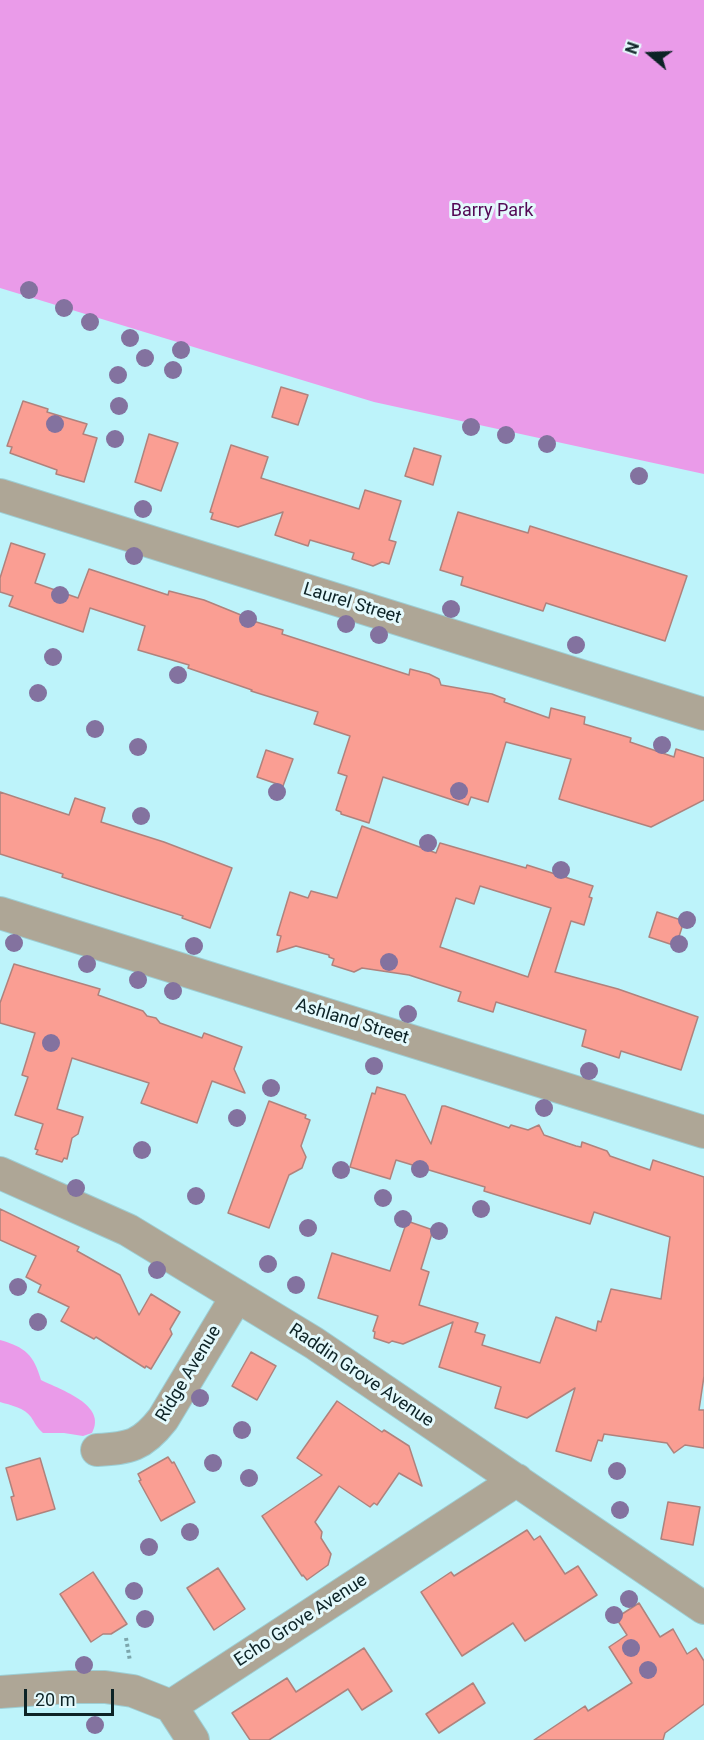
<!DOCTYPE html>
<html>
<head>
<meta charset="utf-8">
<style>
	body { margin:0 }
	#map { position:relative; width:704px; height:1740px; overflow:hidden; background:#bdf3fa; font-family:Roboto,sans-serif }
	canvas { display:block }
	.north { position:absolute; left:620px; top:24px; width:60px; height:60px; -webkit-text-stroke:4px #e4f9fc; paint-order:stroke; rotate:289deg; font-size:16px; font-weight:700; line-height:24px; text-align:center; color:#0d2326 }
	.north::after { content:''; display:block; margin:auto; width:21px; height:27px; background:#0d2326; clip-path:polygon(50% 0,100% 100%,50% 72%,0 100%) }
	.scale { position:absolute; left:24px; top:1689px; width:90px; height:27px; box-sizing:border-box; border:3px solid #0d2326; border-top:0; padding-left:8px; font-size:18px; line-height:21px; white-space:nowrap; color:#0d2326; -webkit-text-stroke:4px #e4f9fc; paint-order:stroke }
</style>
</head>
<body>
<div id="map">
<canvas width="704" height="1740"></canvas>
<div class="north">N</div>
<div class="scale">20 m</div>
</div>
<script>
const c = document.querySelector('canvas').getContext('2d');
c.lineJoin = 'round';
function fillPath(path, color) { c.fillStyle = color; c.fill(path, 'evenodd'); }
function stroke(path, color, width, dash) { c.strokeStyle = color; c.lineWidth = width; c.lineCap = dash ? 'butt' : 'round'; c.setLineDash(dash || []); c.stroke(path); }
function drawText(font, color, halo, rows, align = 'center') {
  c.font = font + ' Roboto,sans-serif'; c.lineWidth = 6; c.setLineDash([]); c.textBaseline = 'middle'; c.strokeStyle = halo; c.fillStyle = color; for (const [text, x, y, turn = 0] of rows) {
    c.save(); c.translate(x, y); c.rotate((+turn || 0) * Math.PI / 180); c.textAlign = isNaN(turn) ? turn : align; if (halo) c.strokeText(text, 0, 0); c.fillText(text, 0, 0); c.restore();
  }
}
fillPath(new Path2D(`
	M0,0H704V474L374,402L0,288Z
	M0,1340C25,1347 34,1355 41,1380C61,1390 108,1405 92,1433L83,1436L64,1433H43C37,1428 35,1423 31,1417C25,1408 10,1405 0,1402Z`), '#ea9be9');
const building = new Path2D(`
	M281,387L308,395L298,425L272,417Z
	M23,401L48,409L47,412L87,424L83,434L97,438L84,482L56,474L57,470L10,453L12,447L7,446Z
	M149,434L178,443L161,491L135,482Z
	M231,445L268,457L261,478L359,509L365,490L401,501L389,540L396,542L389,564L382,562L373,566L352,559L354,553L310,540L308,546L275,535L283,512L238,527L211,519L213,513L210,512Z
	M414,448L441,456L433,485L405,476Z
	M458,512L528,533L530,526L687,576L665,641L546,603L543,611L461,585L463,577L440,570Z
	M11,543L45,554L35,583L78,598L89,569L168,595L169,591L204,600L241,615L243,618L283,630L282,634L409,675L410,669L429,674L439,679L441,685L492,694L505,699L504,702L549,718L551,708L585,717L584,724L631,738L630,742L674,757L676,749L704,758V800L651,827L559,799L571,759L506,742L488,802L471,797L468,805L383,777L369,823L341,814V812L336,810L347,776L338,773L350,736L314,724L318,712L251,691L252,690L188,668L189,665L138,650L145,626L90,608L83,632L9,606L13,596L0,592V578Z
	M266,750L293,759L283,786L257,777Z
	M0,792L69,815L75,798L105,808L101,822L164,842L232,868L210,928L182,918L183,916L62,877L63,874L0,854Z
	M362,826L436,853L440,843L526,868L527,865L593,886L589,897L592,898L584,925L571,921L555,972L618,989L698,1017L681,1070L621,1051L619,1058L582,1046L586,1030L496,1002L493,1012L458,1001L461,992L409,975L362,968L354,972L332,965L334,959L329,957V955L296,946L277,952L281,936L277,935L290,892L308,898L311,891L337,898ZM480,886L551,908L528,977L440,947L456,898L474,904Z
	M657,912L684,921L676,946L649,937Z
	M14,964L100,989L98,995L143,1011L147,1016L156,1018L160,1023L202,1038L204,1033L242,1047L234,1069L245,1093L212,1081L197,1123L141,1103L149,1083L72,1058L57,1109L83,1117L78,1134L72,1138L67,1159L64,1158L62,1162L36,1154L38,1150L35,1149L43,1124L15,1115L28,1077L22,1075L35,1033L0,1023V1003Z
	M377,1087L405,1095L431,1144L442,1106H445L509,1128L511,1125L528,1130L539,1125L544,1135L576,1146L581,1147L582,1142L607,1151L610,1156L650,1170L653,1160L704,1177V1376L699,1410H704V1448L685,1445L674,1453L667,1443L604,1434L602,1441L598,1440L591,1461L556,1451L575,1388L527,1418L495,1408L501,1387L439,1367L453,1322L403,1344L392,1341L389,1343L374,1338L375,1332L373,1331L378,1316L318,1298L332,1253L390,1271L407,1221L433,1230L421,1269L429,1272L419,1305L478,1323L475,1332L485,1335L482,1345L540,1363L556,1317L596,1331L598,1321L601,1322L611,1289L661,1299L670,1237L594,1212L590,1224L484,1191L485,1187L396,1160L390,1179L350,1167L372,1093L375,1094Z
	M269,1101L306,1115L305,1118L310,1120L301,1146L306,1157L302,1168L289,1175L269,1228L228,1213Z
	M0,1209L79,1247L77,1251L120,1275L139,1315L151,1294L180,1312L170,1329L172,1334L151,1369L146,1366L145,1368L96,1337L94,1339L61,1321L69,1307L38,1292L41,1285L26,1277L36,1256L0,1240Z
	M251,1352L276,1366L257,1400L232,1386Z
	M337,1401L382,1432L384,1430L409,1446L422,1486L399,1473L377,1505L374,1503L370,1507L339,1486L315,1522L322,1532L321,1538L331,1554L328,1565L307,1580L303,1575L302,1576L262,1516L322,1475L297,1458Z
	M168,1457L172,1463L174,1462L195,1502L161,1521L139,1481L141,1480L138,1474Z
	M40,1458L55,1509L17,1520L11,1497L14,1496L6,1468Z
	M668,1502L700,1507L693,1545L661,1539Z
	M527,1530L534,1540L540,1536L565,1574L578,1566L597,1595L525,1641L513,1623L462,1656L421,1592L451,1572L454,1576Z
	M218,1568L245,1609L214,1630L187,1588Z
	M93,1572L127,1624L111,1634H103L91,1642L60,1594Z
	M639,1603L660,1637L673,1629L687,1654L696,1648L704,1661V1704L665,1733L663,1740H534L585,1706L588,1711L632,1683L609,1647L627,1635L616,1618Z
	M364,1648L392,1691L362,1710L348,1689L269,1740H250L232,1713L287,1678L296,1692Z
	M473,1683L485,1703L439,1733L426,1714Z`);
fillPath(building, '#fa9e93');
stroke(building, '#af827d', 1.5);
const minor = new Path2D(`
	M0,495L704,714
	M0,913L704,1132
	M0,1173L128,1230L314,1343L704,1608
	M97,1450C130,1448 142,1446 163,1419L237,1296
	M0,1692L70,1687H105L133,1691L171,1706L193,1740
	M171,1706L517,1480`);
stroke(minor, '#9dced4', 34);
stroke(new Path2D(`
	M126,1638L130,1661`), '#7ca6ac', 4, [3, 3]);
stroke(minor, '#aea696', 32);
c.fillStyle = '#83729f';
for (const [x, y] of [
	[29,290],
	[64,308],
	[90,322],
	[130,338],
	[181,350],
	[145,358],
	[173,370],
	[118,375],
	[119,406],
	[55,424],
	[471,427],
	[506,435],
	[115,439],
	[547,444],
	[639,476],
	[143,509],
	[134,556],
	[60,595],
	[451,609],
	[248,619],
	[346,624],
	[379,635],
	[576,645],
	[53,657],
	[178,675],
	[38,693],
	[95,729],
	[662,745],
	[138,747],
	[459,791],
	[277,792],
	[141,816],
	[428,843],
	[561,870],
	[687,920],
	[14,943],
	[679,944],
	[194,946],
	[389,962],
	[87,964],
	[138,980],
	[173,991],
	[408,1014],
	[51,1043],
	[374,1066],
	[589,1071],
	[271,1088],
	[544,1108],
	[237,1118],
	[142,1150],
	[420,1169],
	[341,1170],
	[76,1188],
	[196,1196],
	[383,1198],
	[481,1209],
	[403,1219],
	[308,1228],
	[439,1231],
	[268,1264],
	[157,1270],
	[296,1285],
	[18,1287],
	[38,1322],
	[200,1398],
	[242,1430],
	[213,1463],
	[617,1471],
	[249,1478],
	[620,1510],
	[190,1532],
	[149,1547],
	[134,1591],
	[629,1599],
	[614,1615],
	[145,1619],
	[631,1648],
	[84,1665],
	[648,1670],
	[95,1725]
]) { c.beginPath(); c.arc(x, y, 9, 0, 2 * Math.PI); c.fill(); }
drawText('18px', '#530855', '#e4f9fc', [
	["Barry Park",492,211]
]);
drawText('18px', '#0d2326', '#e4f9fc', [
	["Laurel Street",352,604,17],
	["Ashland Street",352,1022,17],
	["Ridge Avenue",189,1374,-59],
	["Raddin Grove Avenue",361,1376,34],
	["Echo Grove Avenue",301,1621,-33]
]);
</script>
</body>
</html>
